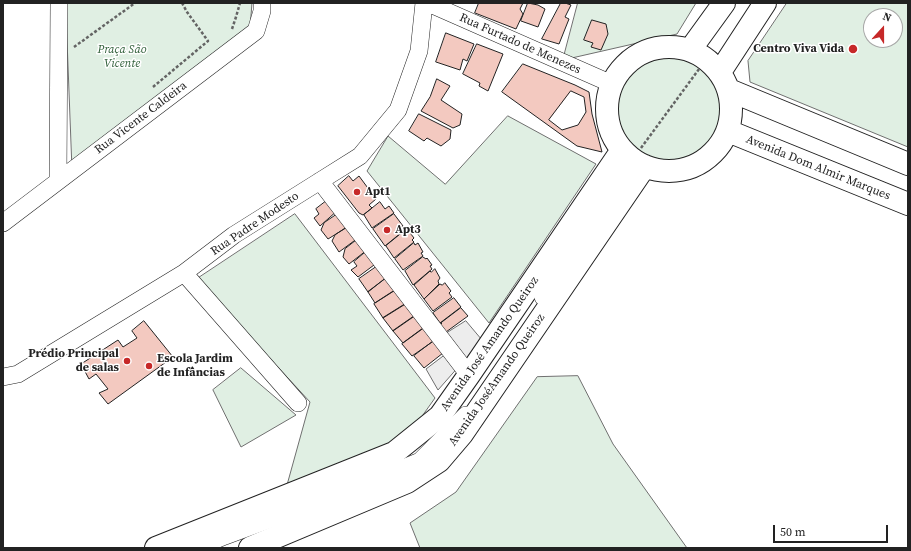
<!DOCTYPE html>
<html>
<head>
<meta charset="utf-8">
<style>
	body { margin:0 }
	#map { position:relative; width:911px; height:551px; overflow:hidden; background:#fff; font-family:"Source Serif 4",serif }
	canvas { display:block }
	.frame { position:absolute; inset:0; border:4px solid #222; pointer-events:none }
	.north { position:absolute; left:863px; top:8px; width:40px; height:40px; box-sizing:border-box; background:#fff; border:1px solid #a7a7a7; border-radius:50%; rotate:21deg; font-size:11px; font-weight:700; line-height:16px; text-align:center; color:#222 }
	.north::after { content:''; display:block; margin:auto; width:14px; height:18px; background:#c62828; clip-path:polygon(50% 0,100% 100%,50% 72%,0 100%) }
	.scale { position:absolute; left:773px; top:525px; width:115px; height:18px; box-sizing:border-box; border:2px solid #222; border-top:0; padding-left:5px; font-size:12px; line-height:14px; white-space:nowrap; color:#222; -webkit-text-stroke:3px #fff; paint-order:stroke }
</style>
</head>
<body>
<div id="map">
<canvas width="911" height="551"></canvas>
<div class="frame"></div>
<div class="north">N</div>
<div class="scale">50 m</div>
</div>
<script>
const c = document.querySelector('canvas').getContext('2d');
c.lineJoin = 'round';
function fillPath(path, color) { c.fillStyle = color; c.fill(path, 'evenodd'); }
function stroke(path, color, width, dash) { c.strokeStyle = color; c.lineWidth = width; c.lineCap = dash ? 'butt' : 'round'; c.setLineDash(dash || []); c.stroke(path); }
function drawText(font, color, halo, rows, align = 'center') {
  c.font = font + ' "Source Serif 4",serif'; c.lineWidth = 3; c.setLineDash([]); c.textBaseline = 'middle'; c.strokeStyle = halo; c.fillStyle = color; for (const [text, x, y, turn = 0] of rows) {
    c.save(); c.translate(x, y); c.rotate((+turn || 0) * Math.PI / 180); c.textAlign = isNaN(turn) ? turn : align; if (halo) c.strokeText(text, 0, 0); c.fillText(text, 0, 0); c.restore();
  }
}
const green = new Path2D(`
	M66,3H252L250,28L72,161Z
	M578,3H696L677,34L563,60Z
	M787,3H908V147L750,82L748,61ZM871,16H895V40H871Z
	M616 109a53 53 0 1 1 106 0a53 53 0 1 1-106 0Z
	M508,116L596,164L489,323L367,171L388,136L445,184Z
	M295,214L435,398L410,433L373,455L287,485L310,402L197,279Z
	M241,368L296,415L241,447L213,390Z
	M578,376L613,444L687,548H420L410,523L456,492L537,377Z`);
fillPath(green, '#e0efe3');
stroke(green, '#6f6f6f', 1);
const parking = new Path2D(`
	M466,321L482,340L438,390L426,369L451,350L447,333Z`);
fillPath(parking, '#ededed');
stroke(parking, '#6f6f6f', 1);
const building = new Path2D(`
	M479,3H523L520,9L523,14L516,29L475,13Z
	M528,3L538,5L545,9L538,27L521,21Z
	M561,3H565L571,5L565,17L569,19L559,44L542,39Z
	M592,20L606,24L608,34L601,50L591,47L593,43L584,40Z
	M446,33L474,44L467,61L463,59L460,70L436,62Z
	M477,44L503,54L488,91L479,86L480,83L463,74Z
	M523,64L575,85L589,92L592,114L602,152L577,146L502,92Z
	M437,79L450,86L441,100L462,114L460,125L453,128L421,111L430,97Z
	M571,91L584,97L586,112L578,125L562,130L549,120Z
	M419,114L451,130L450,139L441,146L427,138L424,141L409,131Z
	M349,176L353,181L359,176L376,199L369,205L372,208L363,215L359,213L338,186Z
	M329,199L338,210L320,226L314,218L319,214L316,209Z
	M380,202L385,209L389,206L394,213L372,228L364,215Z
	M339,213L349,226L328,239L321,230L324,223Z
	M394,214L403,226L399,229L402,232L385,246L373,229Z
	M349,226L358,238L339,252L332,241L335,235Z
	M407,229L414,238L412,240L414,242L394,258L386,246Z
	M358,239L367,250L349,264L343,257L345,249Z
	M414,243L415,245L418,243L423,252L421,253L423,256L403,270L395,259Z
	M368,250L378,262L358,277L351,270L357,266L354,262Z
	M423,257L426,259L427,258L432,265L430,266L432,269L413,285L405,271Z
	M379,265L388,276L368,292L359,279Z
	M435,269L440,278L438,281L439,284L424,299L414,285L430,271L431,272Z
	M388,277L397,289L375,303L368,292Z
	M445,283L451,291L449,293L452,297L433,311L424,299L440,284L442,285Z
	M397,289L407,303L383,318L374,304Z
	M454,298L461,307L440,323L433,313Z
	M407,303L416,315L393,331L383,318Z
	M461,308L468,316L446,332L440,325L442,323H441Z
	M416,315L425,327L403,343L393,331Z
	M144,321L173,357L108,404L99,393L108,389L96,374L89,379L81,364L118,340L123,347L137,338L132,331Z
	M425,327L435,340L412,356L402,344Z
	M435,340L443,353L424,368L414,356Z`);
fillPath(building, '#f3c9c0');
stroke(building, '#222', 1);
const minor = new Path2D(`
	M428,3L612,84
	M58,181L59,3
	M320,181L469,375
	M3,223L256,31L262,11V3
	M184,273L298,403
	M543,297L633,159
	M3,377L18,374L184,273L234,235L320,181L360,156L398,110L419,51L424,3
	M196,548L225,536L370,482L420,461L466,415`);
const major = new Path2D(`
	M607 109a62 62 0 1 1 124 0a62 62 0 1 1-124 0Z
	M690,50L724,3
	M720,72L765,3
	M729,90L908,164
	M728,131L908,204
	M156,548L394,453L440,416L469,375L622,150
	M250,548L407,482L439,461L462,434L645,166`);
stroke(minor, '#222', 18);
stroke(major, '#222', 24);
stroke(new Path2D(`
	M232,29L236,17L240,3
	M74,47L135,3
	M153,87L208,41L187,12L182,3
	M641,148L702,65`), '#646464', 2.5, [3, 2]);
stroke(minor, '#fff', 17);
stroke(major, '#fff', 22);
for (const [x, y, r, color] of [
	[853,49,5,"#c62828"],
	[357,192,4,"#c62828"],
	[387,230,4,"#c62828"],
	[127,361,4,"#c62828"],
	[149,366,4,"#c62828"]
]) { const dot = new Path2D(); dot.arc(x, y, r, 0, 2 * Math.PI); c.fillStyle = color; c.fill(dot); stroke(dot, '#fff', 1.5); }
drawText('12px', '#222', '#fff', [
	["Rua Furtado de Menezes",520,44,24],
	["Rua Vicente Caldeira",141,118,-37],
	["Avenida Dom Almir Marques",818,168,22],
	["Rua Padre Modesto",255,224,-34],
	["Avenida José Amando Queiroz",490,344,-55],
	["Avenida JoséAmando Queiroz",497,380,-55]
]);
drawText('bold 12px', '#222', '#fff', [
	["Centro Viva Vida",844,49,"right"],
	["Apt1",365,192],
	["Apt3",395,230],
	["Prédio Principal",119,354,"right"],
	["de salas",119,368,"right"],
	["Escola Jardim",157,359],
	["de Infâncias",157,373]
], 'left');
drawText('italic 12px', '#2f5e38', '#fff', [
	["Praça São",122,50],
	["Vicente",122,64]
]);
</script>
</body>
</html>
